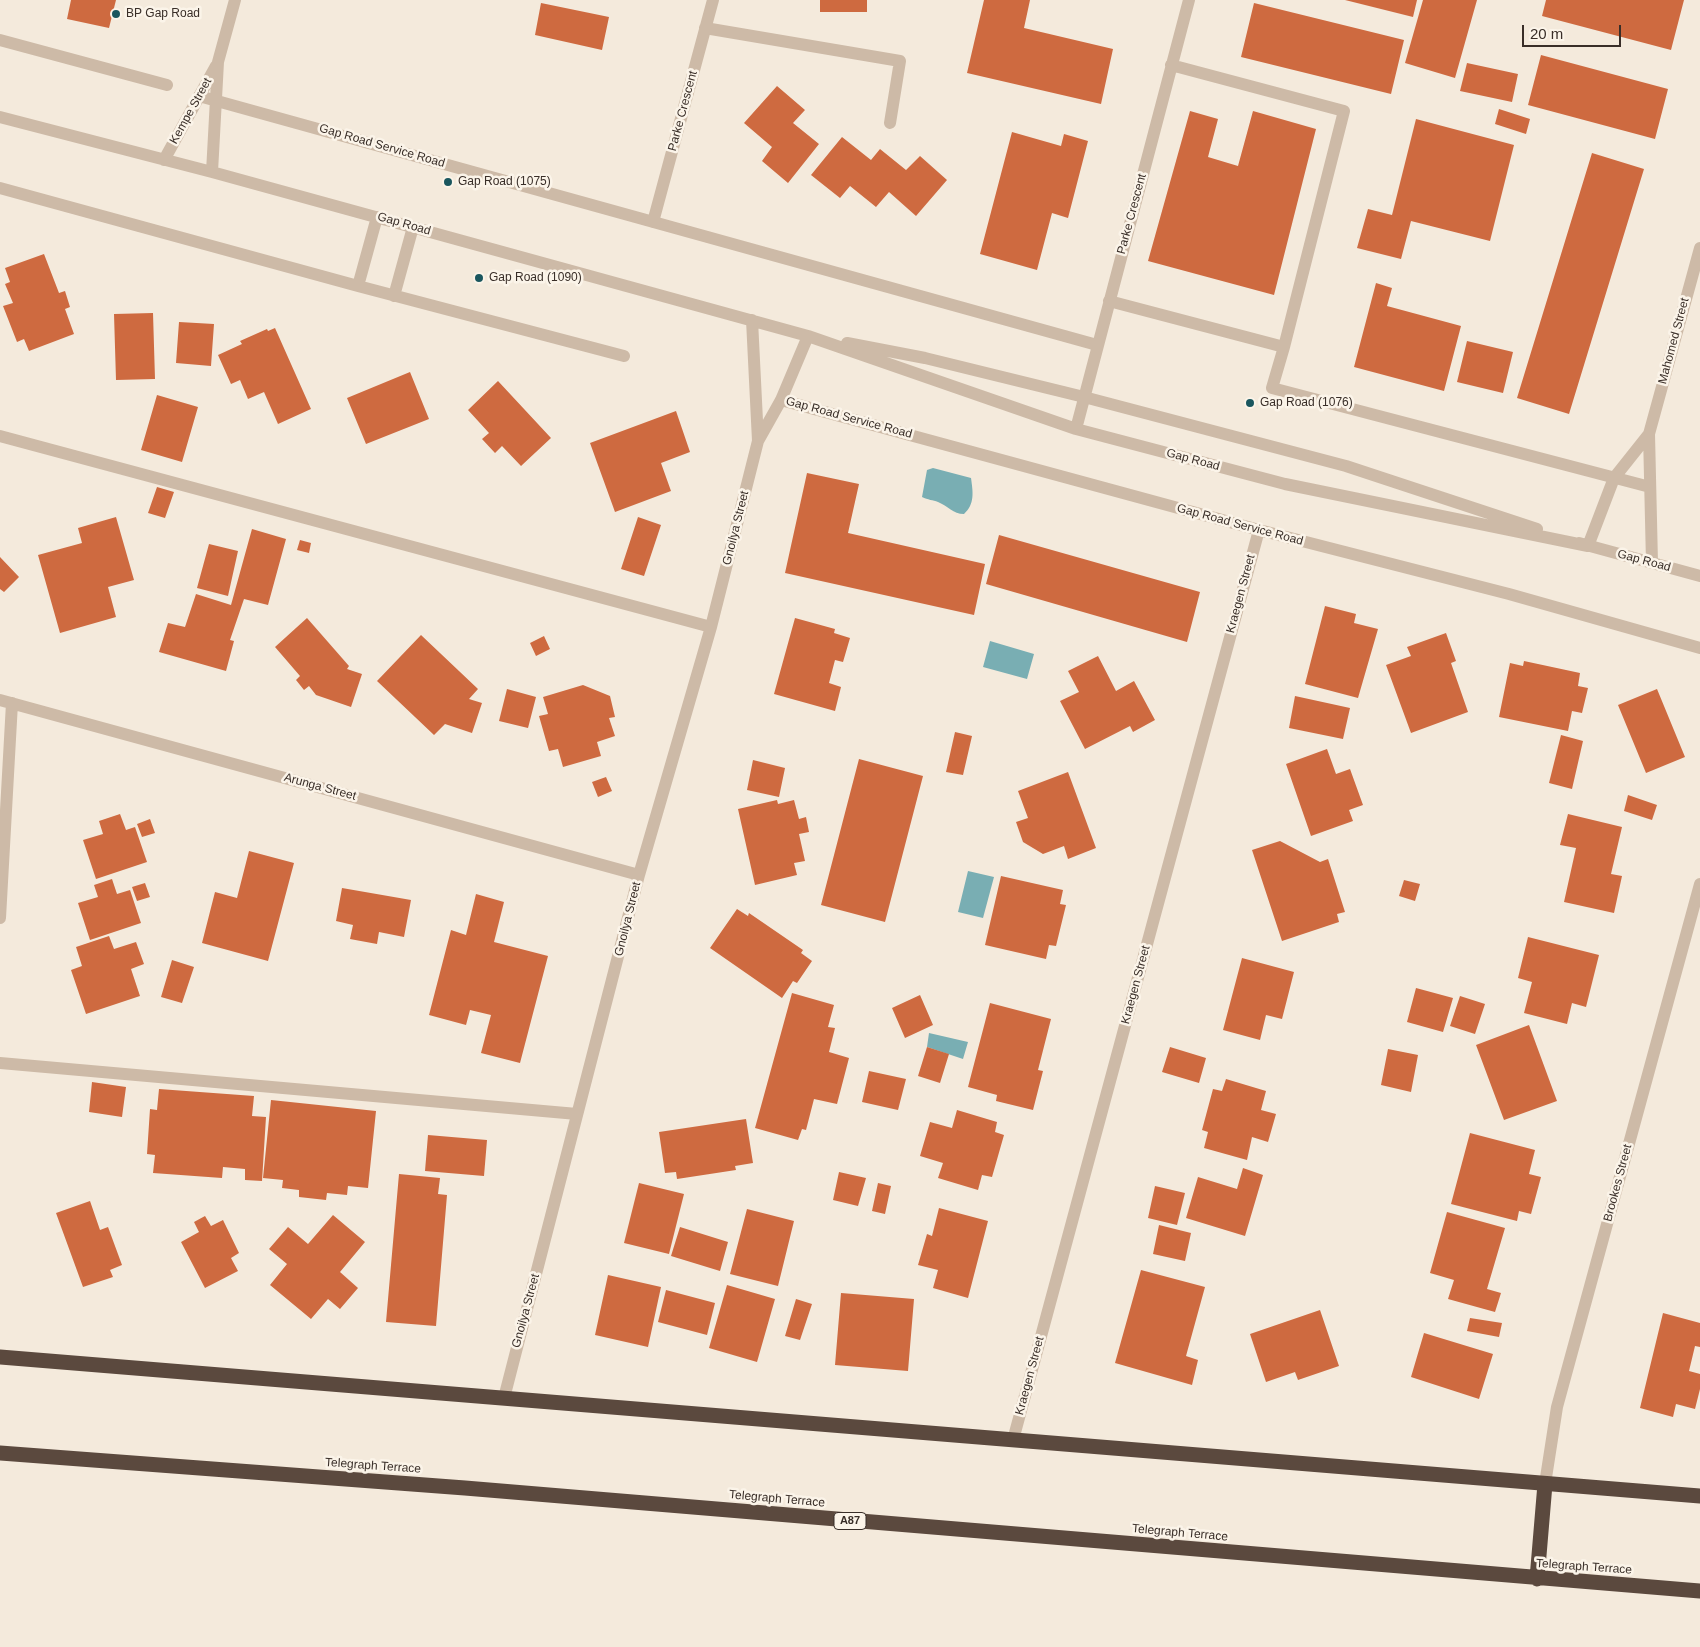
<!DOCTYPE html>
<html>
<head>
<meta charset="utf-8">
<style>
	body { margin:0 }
	#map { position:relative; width:1700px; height:1647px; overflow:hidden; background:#f4eadc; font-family:Helvetica,sans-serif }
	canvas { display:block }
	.scale { position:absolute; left:1522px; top:25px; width:99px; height:22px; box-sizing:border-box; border:2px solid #392e28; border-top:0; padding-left:6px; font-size:15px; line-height:18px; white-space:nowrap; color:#392e28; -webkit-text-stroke:4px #fbf4e9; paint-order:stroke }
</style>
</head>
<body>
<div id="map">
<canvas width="1700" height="1647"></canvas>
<div class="scale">20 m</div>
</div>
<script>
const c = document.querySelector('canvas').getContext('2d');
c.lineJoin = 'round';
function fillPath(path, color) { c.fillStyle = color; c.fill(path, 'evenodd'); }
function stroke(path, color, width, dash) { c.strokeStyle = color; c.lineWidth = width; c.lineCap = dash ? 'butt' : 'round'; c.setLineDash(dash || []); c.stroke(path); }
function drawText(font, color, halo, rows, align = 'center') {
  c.font = font + ' Helvetica,sans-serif'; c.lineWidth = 5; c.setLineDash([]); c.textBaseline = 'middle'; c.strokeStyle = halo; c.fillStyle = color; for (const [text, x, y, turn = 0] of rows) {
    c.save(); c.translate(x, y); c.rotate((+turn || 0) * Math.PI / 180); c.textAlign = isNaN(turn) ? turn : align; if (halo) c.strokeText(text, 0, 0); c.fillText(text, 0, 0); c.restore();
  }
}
fillPath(new Path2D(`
	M933,468L971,478C973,492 975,504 964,514C953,514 948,506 938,502C933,500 928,500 922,497L927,470Z
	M990,641L1034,654L1027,679L983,667Z
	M968,871L994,877L983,918L958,912Z
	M929,1033L968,1042L963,1059L927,1047Z`), '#79aeb3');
fillPath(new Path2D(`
	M71,0H116L109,28L67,19Z
	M820,0H867V12H820Z
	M984,0H1030L1024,28L1113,49L1101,104L967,73Z
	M1345,0H1417L1413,17Z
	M1423,0H1477L1455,78L1405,63Z
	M1546,0H1684L1671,50L1542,16Z
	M541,3L609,17L602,50L535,35Z
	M1254,3L1404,40L1391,94L1241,57Z
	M1541,55L1668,89L1655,139L1528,105Z
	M1467,63L1518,74L1512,102L1460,91Z
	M777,86L805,110L793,123L819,144L788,183L762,161L772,147L744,123Z
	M1499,109L1530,119L1526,134L1495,124Z
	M1190,111L1218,119L1208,157L1238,166L1253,111L1316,129L1274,295L1148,261Z
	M1416,119L1514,145L1490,241L1411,221L1401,259L1357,248L1368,209L1392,215Z
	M1012,132L1061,146L1064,134L1088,141L1068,218L1052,213L1037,270L980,254Z
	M842,137L871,160L880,149L906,170L920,156L947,180L916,216L889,192L876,207L850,186L840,198L811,175Z
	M1592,153L1644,169L1569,414L1517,398Z
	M44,254L59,293L65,291L70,307L65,309L74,334L29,351L24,339L17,342L3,306L13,303L5,284L10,282L5,268Z
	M1376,283L1392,288L1387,306L1461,326L1444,391L1354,367Z
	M153,313L155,379L116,380L114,314Z
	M179,322L214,324L211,366L176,363Z
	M275,328L311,409L278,424L264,392L248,399L240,380L231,384L218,355L242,344L240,341L267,329L268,331Z
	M1467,341L1513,352L1503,393L1457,382Z
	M410,372L429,419L366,444L347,398Z
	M498,381L551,438L521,466L502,446L495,453L482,439L489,433L468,410Z
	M157,395L198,407L182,462L141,450Z
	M676,411L690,452L661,463L671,491L615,512L590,443Z
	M807,473L859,484L848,533L985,564L974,615L785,573Z
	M157,487L174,492L165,518L148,513Z
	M116,517L134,580L108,587L116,617L60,633L38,555L82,543L78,528Z
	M638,517L661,525L644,576L621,569Z
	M252,529L286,539L268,605L244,599L230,640L234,641L226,671L159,652L168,623L185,627L196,594L231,605Z
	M999,535L1200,592L1187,642L986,584Z
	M300,540L311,543L309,553L297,550Z
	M209,544L238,551L228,596L197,588Z
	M0,557L19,577L4,592L0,589Z
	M1325,606L1356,614L1354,623L1378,629L1358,698L1305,684Z
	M307,618L349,666L347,669L362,674L351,707L316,695L309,686L304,690L296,680L300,676L275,647Z
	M795,618L835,629L834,633L850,638L843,662L835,660L829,683L841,687L835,711L774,694Z
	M1446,633L1456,661L1451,663L1468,712L1411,733L1386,665L1411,656L1407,647Z
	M421,635L478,689L469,699L482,703L472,733L445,724L434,735L377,681Z
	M544,636L550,649L536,656L530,643Z
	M1098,656L1116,691L1134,681L1155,720L1133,732L1130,726L1085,749L1060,701L1079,692L1068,671Z
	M1524,661L1580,673L1578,686L1588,688L1582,713L1572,711L1568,731L1499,717L1510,663L1523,666Z
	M583,685L610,696L615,717L609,718L615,736L597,742L601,756L563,767L558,749L549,751L539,716L548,714L543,697Z
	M507,689L536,697L528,728L499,721Z
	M1657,689L1685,757L1646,773L1618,705Z
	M1295,696L1350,708L1343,739L1289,728Z
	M955,732L972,736L963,775L946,772Z
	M1561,735L1583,741L1572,789L1549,783Z
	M1327,749L1336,774L1350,769L1363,805L1349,810L1353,821L1311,836L1286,764Z
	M859,759L923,776L885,922L821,905Z
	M753,760L785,768L779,797L747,790Z
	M1068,772L1096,848L1068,859L1064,846L1043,854L1023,842L1016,822L1028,818L1018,791Z
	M606,777L612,791L598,797L592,782Z
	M1628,795L1657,805L1652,820L1624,811Z
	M777,800L778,804L794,800L799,819L806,817L809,832L799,834L805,861L794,863L797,875L755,885L738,809Z
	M120,814L126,830L135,827L147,862L96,879L83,840L103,834L99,821Z
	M1568,814L1622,827L1611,874L1622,876L1614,913L1564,902L1576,848L1560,845Z
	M150,819L155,833L142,837L137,824Z
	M1280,841L1320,862L1328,859L1345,912L1337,914L1339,922L1282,941L1252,850Z
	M249,851L294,863L268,961L202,943L215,892L237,898Z
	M1001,876L1063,890L1060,904L1066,905L1056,946L1049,945L1046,959L985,945Z
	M112,879L117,894L130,890L141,923L90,940L78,903L98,897L94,885Z
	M1404,880L1420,884L1415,901L1399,896Z
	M145,883L150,897L137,901L132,887Z
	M342,888L411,900L404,937L379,932L377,944L350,939L353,925L336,921Z
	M476,894L504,902L494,942L548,956L520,1063L481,1053L491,1015L470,1010L466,1025L429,1015L451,930L466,935Z
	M737,909L748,916L749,913L803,950L801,953L812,961L797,983L793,981L782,998L710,948Z
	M109,936L114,949L136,942L144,964L131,969L140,996L86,1014L71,970L82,966L76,947Z
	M1528,937L1599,955L1586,1007L1572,1003L1567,1024L1524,1013L1532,982L1518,978Z
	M1242,958L1294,972L1282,1019L1266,1015L1260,1040L1223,1030Z
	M172,960L194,967L182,1003L161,997Z
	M1416,988L1453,998L1443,1032L1407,1022Z
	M792,993L834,1005L828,1027L835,1028L829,1052L849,1058L837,1104L814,1099L806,1130L802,1129L798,1140L755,1128Z
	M920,995L933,1025L905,1038L892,1008Z
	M1460,996L1485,1004L1475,1034L1450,1026Z
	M990,1003L1051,1019L1038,1070L1043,1071L1033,1110L996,1101L997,1095L968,1087Z
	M1529,1025L1557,1101L1504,1120L1476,1045Z
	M927,1047L949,1054L940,1083L918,1076Z
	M1170,1047L1206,1058L1199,1083L1162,1072Z
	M1388,1049L1418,1055L1411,1092L1381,1085Z
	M869,1071L906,1079L898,1110L862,1102Z
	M1226,1079L1266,1091L1261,1110L1276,1114L1268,1142L1252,1137L1247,1160L1204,1148L1208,1132L1202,1130L1213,1089L1222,1091Z
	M92,1082L126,1087L122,1117L89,1112Z
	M159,1089L254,1096L252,1116L266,1117L262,1181L245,1180V1169L223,1167L222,1178L153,1173L155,1155L147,1154L150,1109L157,1110Z
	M271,1100L376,1111L368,1188L348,1186L347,1195L327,1193L326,1200L299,1197V1190L282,1188L283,1180L263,1178Z
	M957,1110L997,1122L995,1132L1004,1135L992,1177L982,1175L978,1190L938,1178L943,1163L920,1156L930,1122L952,1128Z
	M746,1119L753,1163L735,1166L736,1170L677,1179L676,1172L665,1173L659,1132Z
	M1470,1133L1535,1150L1529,1174L1541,1177L1531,1214L1519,1211L1517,1221L1451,1204Z
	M428,1135L487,1140L484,1176L425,1171Z
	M1243,1168L1263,1175L1245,1236L1186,1218L1198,1177L1237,1189Z
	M839,1172L866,1178L858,1206L833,1200Z
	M399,1174L440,1178L438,1194L447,1195L436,1326L386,1322Z
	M639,1183L684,1194L669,1254L624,1243Z
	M878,1183L891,1186L885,1214L872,1211Z
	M1155,1186L1185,1193L1177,1225L1148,1218Z
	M90,1201L100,1230L108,1227L122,1265L110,1270L113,1277L83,1287L56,1213Z
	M939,1208L988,1221L968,1298L933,1288L938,1270L918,1265L927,1234L932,1236Z
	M747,1209L794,1221L778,1286L730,1274Z
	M1447,1212L1505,1228L1487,1289L1501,1293L1495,1312L1448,1299L1454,1280L1430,1273Z
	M333,1215L365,1242L340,1272L358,1288L340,1309L328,1299L311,1319L270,1285L287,1264L269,1249L288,1227L308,1244Z
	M205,1216L211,1226L223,1220L239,1253L231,1258L238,1271L205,1288L181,1242L199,1232L194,1222Z
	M1159,1225L1191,1233L1185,1261L1153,1254Z
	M680,1227L728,1242L720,1271L671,1256Z
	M1141,1270L1205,1287L1186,1356L1198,1360L1192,1385L1115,1363Z
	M608,1275L661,1287L648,1347L595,1335Z
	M727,1285L775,1299L757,1362L709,1348Z
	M666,1290L715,1303L707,1335L658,1322Z
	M841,1293L914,1299L908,1371L835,1365Z
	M796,1299L812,1304L800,1340L785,1336Z
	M1320,1310L1339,1366L1298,1380L1295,1372L1266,1382L1250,1334Z
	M1663,1313L1700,1323V1347L1695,1346L1689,1371L1700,1374V1389L1695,1409L1676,1404L1673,1417L1640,1408Z
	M1470,1318L1502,1323L1499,1337L1467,1331Z
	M1424,1333L1493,1354L1479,1399L1411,1377Z`), '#ce6a40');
stroke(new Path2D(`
	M705,28L900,61L890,123
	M0,40L167,85
	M1171,65L1344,111L1284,347
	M199,96L1097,345
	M0,117L212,172L808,336L1076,429L1285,484L1588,546
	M164,160L216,66
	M212,172L218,62L235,0
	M0,188L358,286L624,356
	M653,222L713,0
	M358,286L377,217
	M394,296L413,227
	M1109,301L1284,347L1272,388L1650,487
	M752,320L758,441
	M847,343L925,358L1084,397L1346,466L1537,529
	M781,400L1259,530L1509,594L1700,648
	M1076,429L1189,0
	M0,436L711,627
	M1579,543L1700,576
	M1588,546L1614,478L1649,434
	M1652,563L1649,434L1700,248
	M0,700L639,875
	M0,918L12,703
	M0,1063L577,1114
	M504,1398L639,875L711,627L758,441L781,400L808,336
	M1013,1440L1259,530
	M1545,1484L1557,1407L1700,884`), '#cdbaa7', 12);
stroke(new Path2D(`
	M0,1357L1700,1496
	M0,1453L465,1488L1700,1591
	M1537,1579L1545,1484`), '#5b493e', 15);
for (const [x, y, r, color] of [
	[116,14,5,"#1a565e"],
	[448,182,5,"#1a565e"],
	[479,278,5,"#1a565e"],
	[1250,403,5,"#1a565e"]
]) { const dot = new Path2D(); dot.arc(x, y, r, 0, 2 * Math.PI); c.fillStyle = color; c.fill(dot); stroke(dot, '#fbf4e9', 2); }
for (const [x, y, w] of [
	[850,1521,32]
]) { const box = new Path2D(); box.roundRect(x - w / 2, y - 8.5, w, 17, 4); c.fillStyle = '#fbf4e9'; c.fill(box); stroke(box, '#392e28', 1); }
drawText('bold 11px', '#392e28', null, [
	["A87",850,1521]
]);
drawText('12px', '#392e28', '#fbf4e9', [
	["BP Gap Road",126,14],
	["Gap Road (1075)",458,182],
	["Gap Road (1090)",489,278],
	["Gap Road (1076)",1260,403]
], 'left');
drawText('12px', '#392e28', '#fbf4e9', [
	["Kempe Street",191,111,-61],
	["Parke Crescent",683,111,-75],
	["Gap Road Service Road",382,146,16],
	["Parke Crescent",1132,214,-75],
	["Gap Road",404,224,16],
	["Mahomed Street",1674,341,-75],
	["Gap Road Service Road",849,418,15],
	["Gap Road",1193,460,15],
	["Gap Road Service Road",1240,525,15],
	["Gnoilya Street",736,528,-76],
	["Gap Road",1644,561,15],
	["Kraegen Street",1241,594,-75],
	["Arunga Street",320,787,15],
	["Gnoilya Street",628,919,-76],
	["Kraegen Street",1136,985,-75],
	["Brookes Street",1618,1183,-75],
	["Gnoilya Street",526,1311,-75],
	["Kraegen Street",1030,1376,-75],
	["Telegraph Terrace",373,1466,4],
	["Telegraph Terrace",777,1499,5],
	["Telegraph Terrace",1180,1533,5],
	["Telegraph Terrace",1584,1567,4]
]);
</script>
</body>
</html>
